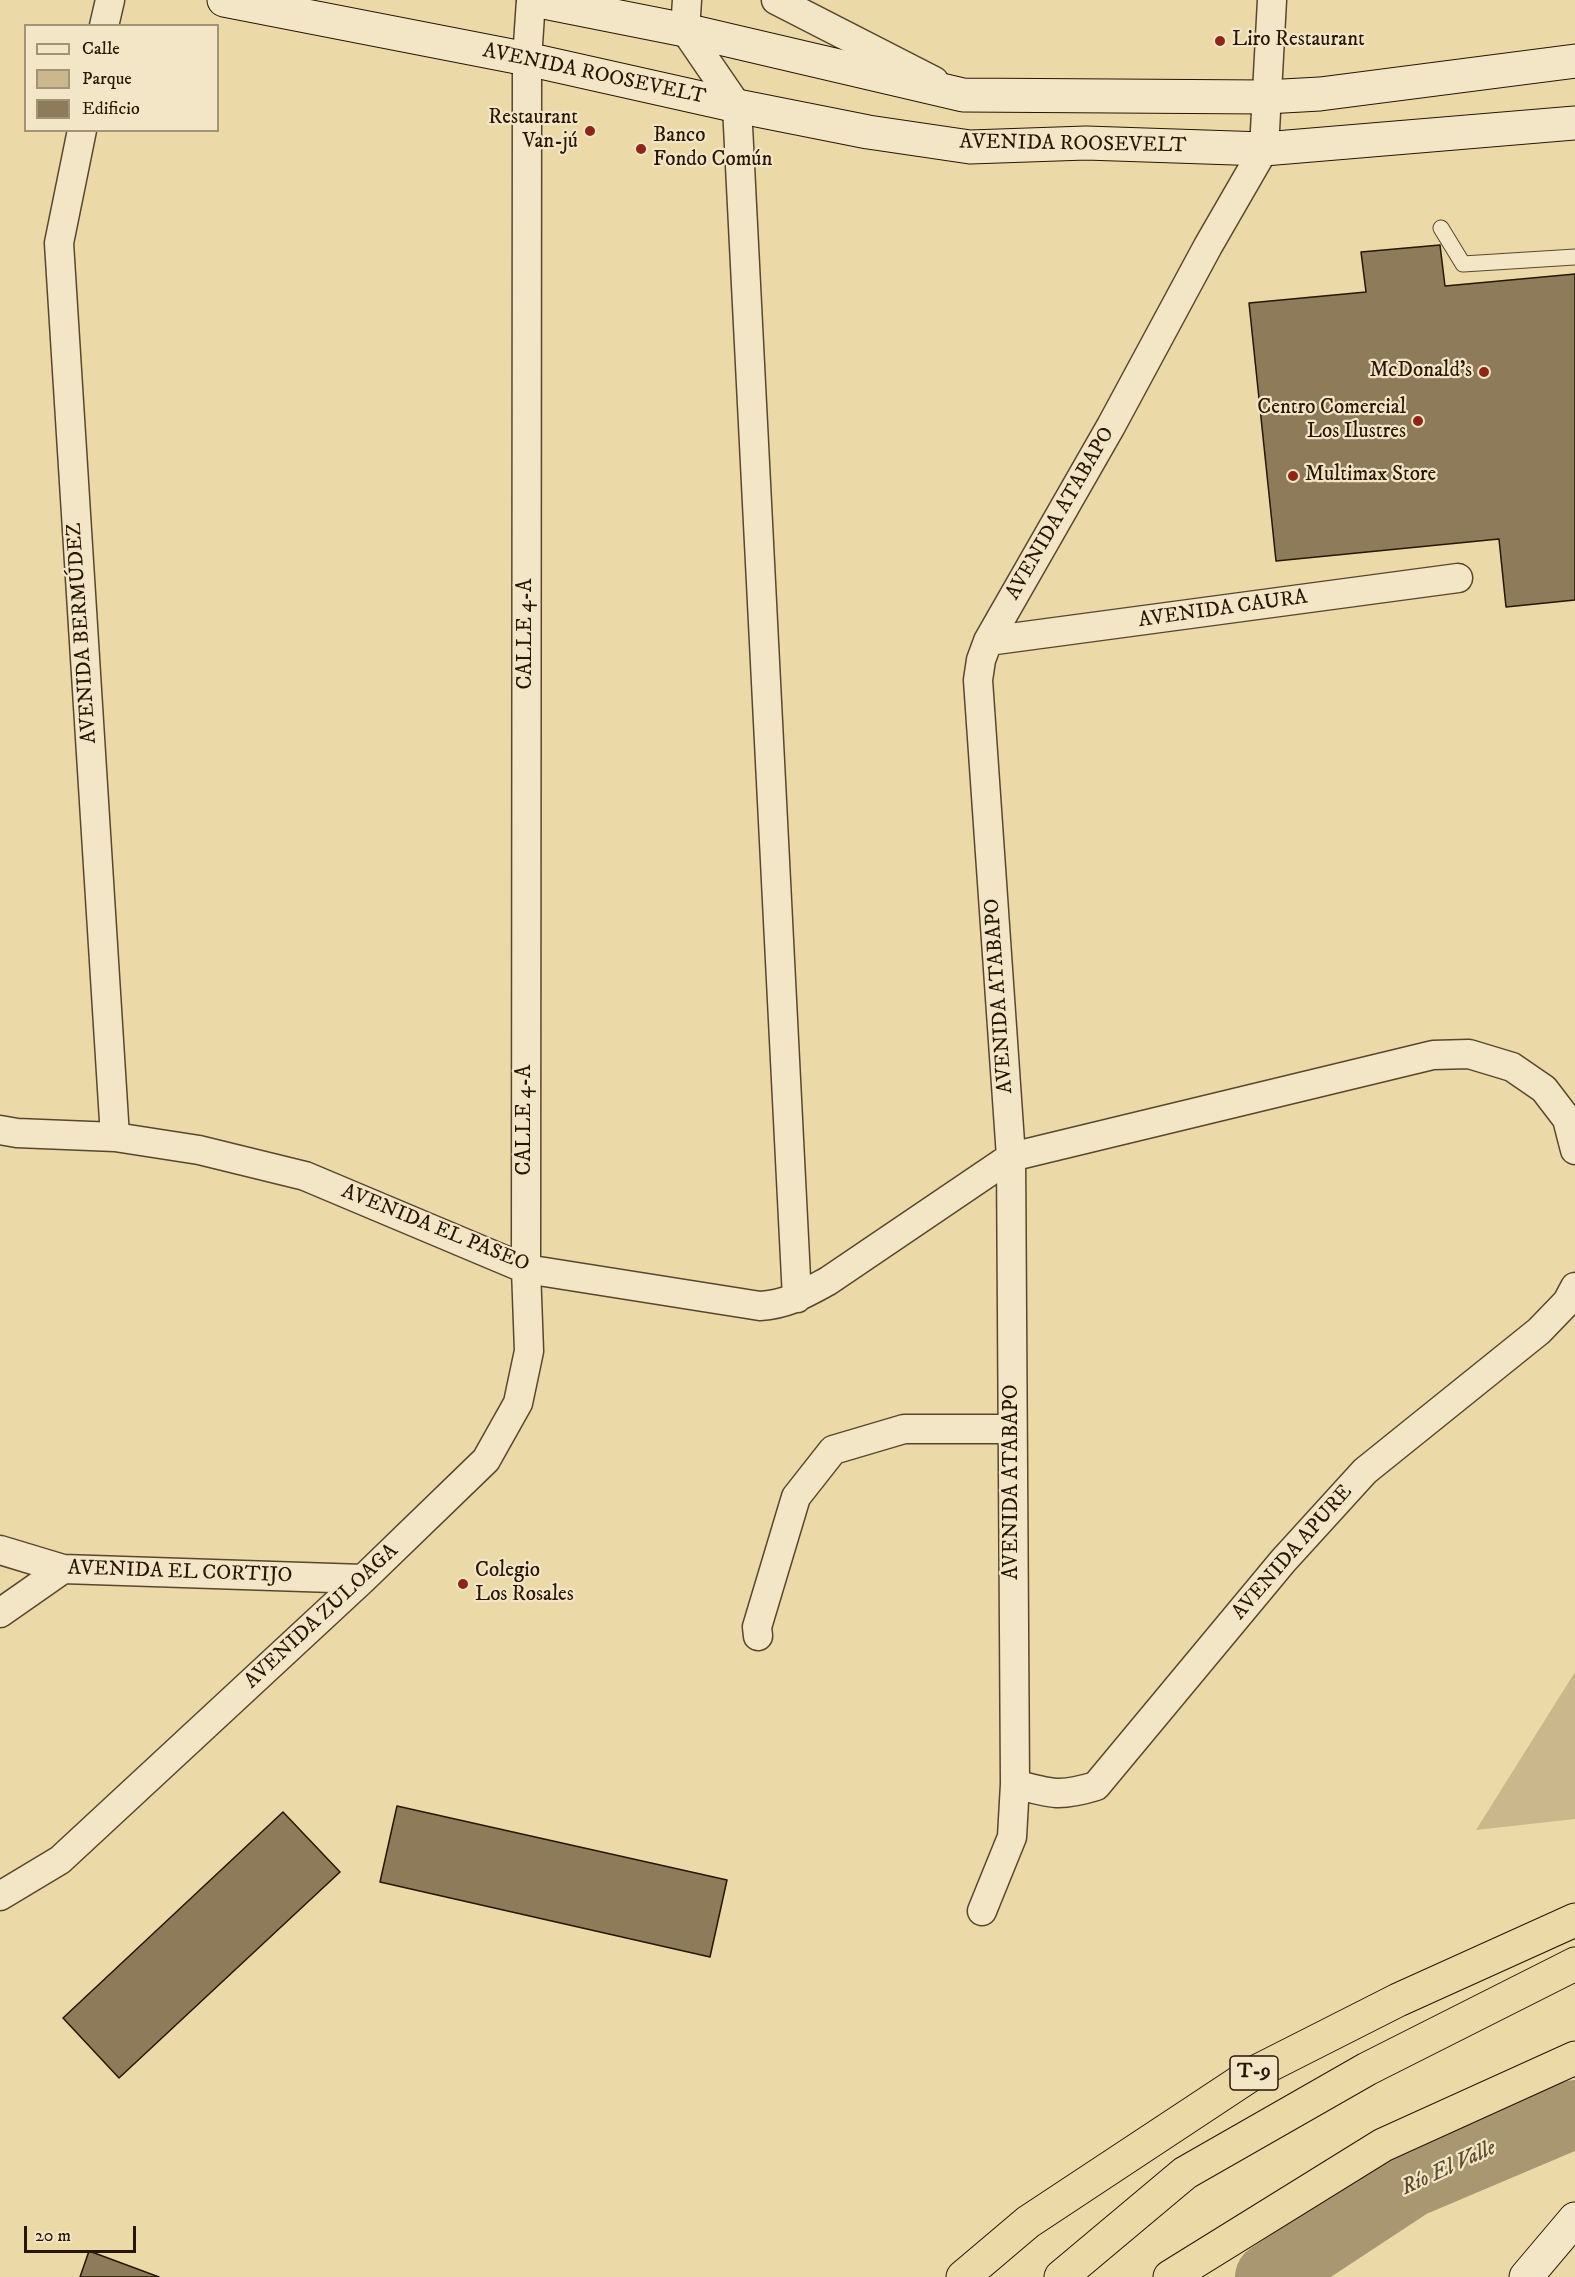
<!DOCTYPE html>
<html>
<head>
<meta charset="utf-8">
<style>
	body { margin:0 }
	#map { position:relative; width:1575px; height:2277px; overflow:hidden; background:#ebd9a8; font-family:"IM FELL DW Pica",serif }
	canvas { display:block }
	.legend { position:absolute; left:24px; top:24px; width:195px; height:108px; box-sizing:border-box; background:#f2e6c6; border:2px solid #a19378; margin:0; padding:8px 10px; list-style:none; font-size:18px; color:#271604 }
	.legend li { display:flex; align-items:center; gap:12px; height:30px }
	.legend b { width:30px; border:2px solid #a19378 }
	.scale { position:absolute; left:24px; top:2226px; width:112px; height:27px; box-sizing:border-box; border:3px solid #271604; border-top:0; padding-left:8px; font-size:18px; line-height:21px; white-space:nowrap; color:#271604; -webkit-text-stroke:4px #f2e6c6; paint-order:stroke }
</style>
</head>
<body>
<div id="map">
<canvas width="1575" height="2277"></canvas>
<ul class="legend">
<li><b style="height:8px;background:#f2e6c6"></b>Calle</li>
<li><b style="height:16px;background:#cab88c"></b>Parque</li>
<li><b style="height:16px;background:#8d7b59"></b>Edificio</li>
</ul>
<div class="scale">20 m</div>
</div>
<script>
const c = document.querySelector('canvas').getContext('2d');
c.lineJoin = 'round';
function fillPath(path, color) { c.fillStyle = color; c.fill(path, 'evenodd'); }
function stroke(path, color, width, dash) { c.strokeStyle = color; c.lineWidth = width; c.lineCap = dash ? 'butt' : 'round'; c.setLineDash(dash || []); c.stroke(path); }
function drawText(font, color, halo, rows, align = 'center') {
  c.font = font + ' "IM FELL DW Pica",serif'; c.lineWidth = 4.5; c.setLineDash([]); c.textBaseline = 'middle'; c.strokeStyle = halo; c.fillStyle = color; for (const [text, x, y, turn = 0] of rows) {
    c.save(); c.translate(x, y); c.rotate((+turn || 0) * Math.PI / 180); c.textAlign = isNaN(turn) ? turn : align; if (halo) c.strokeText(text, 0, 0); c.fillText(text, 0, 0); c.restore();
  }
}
fillPath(new Path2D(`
	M1575,1672V1819L1476,1830Z`), '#cab88c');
stroke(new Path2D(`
	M1269,2277L1410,2184L1575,2114`), '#a89770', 68);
const building = new Path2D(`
	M1440,245L1445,286L1575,274V600L1506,607L1499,539L1276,561L1249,303L1366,292L1361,252Z
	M397,1806L727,1880L710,1957L380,1882Z
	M283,1812L340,1872L119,2078L63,2018Z
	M89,2251L159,2277H80Z`);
fillPath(building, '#8d7b59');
stroke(building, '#271604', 1.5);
const lane = new Path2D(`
	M1441,228L1463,264L1575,257`);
const street = new Path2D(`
	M687,0L685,30L737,106L797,1298
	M776,0L934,81
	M104,26L110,0
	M82,130L59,243L115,1137
	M988,641L1458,578
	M0,1130L17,1133L115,1137L199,1150L305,1176L526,1269L760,1306C788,1304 804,1294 828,1281L1011,1157L1433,1055L1469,1054L1512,1067L1544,1089L1567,1119L1575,1150
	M0,1550L63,1569L363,1579
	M0,1613L63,1569
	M758,1636L757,1627L796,1497L833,1450L904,1429H1012
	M1015,1784C1051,1794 1060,1797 1096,1786L1283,1561L1365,1471L1539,1331L1567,1302L1575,1287
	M0,1896L60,1860L363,1579L486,1460L518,1403L529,1351L526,1269L527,59L531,0
	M982,1911L1012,1837L1015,1784L1011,1157L978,680L981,660L988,641L1111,426L1208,246L1264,149L1272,0`);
const secondary = new Path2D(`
	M224,0L527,59L737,106L868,132L970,147L1086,143L1264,149L1575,123
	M534,0L685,30L963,95L1265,97L1320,94L1575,61
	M1526,2277L1575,2219`);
const highway = new Path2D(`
	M963,2277L1028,2222L1252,2074L1398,2000L1575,1920
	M1061,2277L1185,2173L1367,2069L1575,1964
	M1170,2277L1383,2145L1575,2058`);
stroke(lane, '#58472d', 17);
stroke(street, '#58472d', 31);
stroke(secondary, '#271604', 35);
stroke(highway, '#271604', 35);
stroke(lane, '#f2e6c6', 15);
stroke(street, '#f2e6c6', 28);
stroke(secondary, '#f2e6c6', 33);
stroke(highway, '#ebd9a8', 33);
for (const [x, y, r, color] of [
	[1220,41,6,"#8f2418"],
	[590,131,6,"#8f2418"],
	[641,149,6,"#8f2418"],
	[1484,372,6,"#8f2418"],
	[1418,421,6,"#8f2418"],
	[1293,476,6,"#8f2418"],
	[463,1584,6,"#8f2418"]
]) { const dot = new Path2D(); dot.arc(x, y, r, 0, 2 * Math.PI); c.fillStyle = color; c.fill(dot); stroke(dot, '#f2e6c6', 2); }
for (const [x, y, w] of [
	[1254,2073,48]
]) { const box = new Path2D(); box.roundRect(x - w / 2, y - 17, w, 34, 4.5); c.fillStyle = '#f2e6c6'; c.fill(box); stroke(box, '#271604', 1.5); }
drawText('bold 20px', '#271604', null, [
	["T-9",1254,2073]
]);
drawText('21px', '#271604', '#f2e6c6', [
	["Liro Restaurant",1232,41],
	["Restaurant",578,119,"right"],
	["Van-jú",578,143,"right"],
	["Banco",653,137],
	["Fondo Común",653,161],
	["McDonald's",1472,372,"right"],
	["Centro Comercial",1406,409,"right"],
	["Los Ilustres",1406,433,"right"],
	["Multimax Store",1305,476],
	["Colegio",475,1572],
	["Los Rosales",475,1596]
], 'left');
drawText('21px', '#271604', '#f2e6c6', [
	["AVENIDA ROOSEVELT",594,75,12],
	["AVENIDA ROOSEVELT",1073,145,1],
	["AVENIDA ATABAPO",1061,514,-60],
	["AVENIDA CAURA",1223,610,-8],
	["AVENIDA BERMÚDEZ",83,633,-94],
	["CALLE 4-A",527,634,-90],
	["AVENIDA ATABAPO",1000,996,-94],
	["CALLE 4-A",526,1120,-90],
	["AVENIDA EL PASEO",435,1229,22],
	["AVENIDA ATABAPO",1013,1482,-90],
	["AVENIDA APURE",1293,1553,-49],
	["AVENIDA EL CORTIJO",180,1573,2],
	["AVENIDA ZULOAGA",322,1617,-43]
]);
drawText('italic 22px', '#5b4a2f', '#f2e6c6', [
	["Río El Valle",1449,2169,-25]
]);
</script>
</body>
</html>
